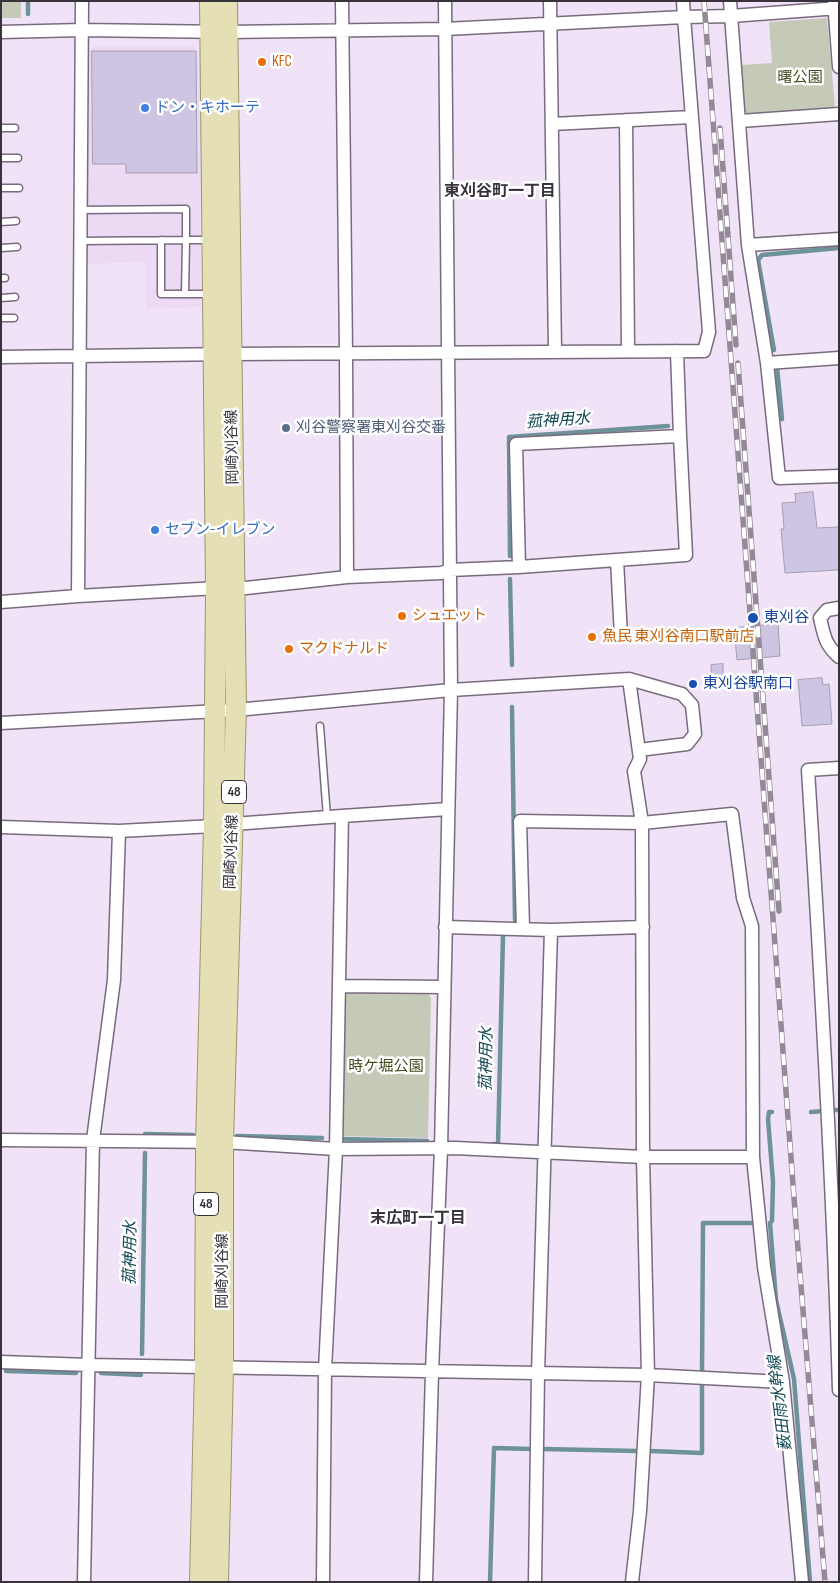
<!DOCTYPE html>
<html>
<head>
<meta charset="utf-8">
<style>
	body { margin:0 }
	#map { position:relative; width:840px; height:1583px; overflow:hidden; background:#f1e3f7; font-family:"Sofia Sans Condensed",sans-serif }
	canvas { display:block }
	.frame { position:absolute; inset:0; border:2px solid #38333b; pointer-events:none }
</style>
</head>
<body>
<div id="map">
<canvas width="840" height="1583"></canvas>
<div class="frame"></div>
</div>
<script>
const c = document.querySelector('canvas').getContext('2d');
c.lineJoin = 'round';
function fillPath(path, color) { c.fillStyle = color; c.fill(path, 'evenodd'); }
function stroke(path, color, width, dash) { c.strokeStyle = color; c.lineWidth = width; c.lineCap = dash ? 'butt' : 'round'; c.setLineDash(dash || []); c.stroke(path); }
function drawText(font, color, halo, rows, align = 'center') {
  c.font = font + ' "Sofia Sans Condensed","Noto Sans JP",sans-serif'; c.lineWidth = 5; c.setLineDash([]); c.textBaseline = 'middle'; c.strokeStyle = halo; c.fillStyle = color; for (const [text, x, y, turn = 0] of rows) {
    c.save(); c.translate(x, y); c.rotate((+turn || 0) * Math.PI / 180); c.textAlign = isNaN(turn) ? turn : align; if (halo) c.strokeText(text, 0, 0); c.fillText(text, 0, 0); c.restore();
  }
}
fillPath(new Path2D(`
	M94,46H193L200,54L201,307L146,309L145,262L87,264V52Z`), '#ecd9f4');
fillPath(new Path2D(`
	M1,1H21V18H1Z
	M827,18L835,107L745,114L741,65L772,63L769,22Z
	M348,990L427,992L431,998L428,1138L341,1136L343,994Z`), '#c4cab7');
stroke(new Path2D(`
	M28,14V1
	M774,350L758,260L762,255L839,248
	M777,367L782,419
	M510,556L509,437L668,426
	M510,579L512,665
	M512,707L515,920
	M835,1110H839
	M811,1112L824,1111
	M145,1134L193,1135
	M237,1136L322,1138
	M341,1139L427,1141
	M493,1144H498L503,936
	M770,1223L776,1300L794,1379L810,1582
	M770,1223L772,1221L773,1182L768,1119L769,1112H772
	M142,1354L145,1153
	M6,1371L76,1373
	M702,1371L703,1223H755
	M101,1373L141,1375
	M544,1449L638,1451
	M651,1451L702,1453V1385
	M490,1582L494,1448L532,1449`), '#6e929a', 4.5);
const building = new Path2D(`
	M92,51H196L197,173H126V164H93Z
	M813,492L817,528L839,527V570L785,573L781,529H784L782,503L796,502L795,494Z
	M778,624L780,656L737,660L734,628Z
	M723,664V681L712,682L711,665Z
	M822,678L823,685L829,684L832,724L802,726L798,680Z`);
fillPath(building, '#cdc5e2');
stroke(building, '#a49eb3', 1);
const lane = new Path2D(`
	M1,128H15
	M1,158H18
	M1,188H19
	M81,210L186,209V240H209
	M1,222L16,221
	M161,240V294H185
	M81,241L186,240L185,294H210
	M1,248L17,247
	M1,278H5
	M1,298L15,297
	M1,318H14
	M320,726L327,817`);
const street = new Path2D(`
	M342,1L346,353L347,577L441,573L450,570L519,567L686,555L680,436L516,444L519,567
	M550,1L555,352
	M683,1L684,17L731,16L839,8
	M730,1L748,245L767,363L779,478L839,476
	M834,1L839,67
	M1,32L82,30L227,32L445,29L684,17L709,332L704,351L231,354L1,357
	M626,120L628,351
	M740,121L839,114
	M552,124L691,117
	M748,245L839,239
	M677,351L680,436
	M767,363L839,358
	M617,560L621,636
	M78,596C78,398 82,199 82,1
	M1,602L78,596L235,587L246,588L347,577
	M839,608L827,610L820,618C824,635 825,645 839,657
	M1,723L236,710L451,690L629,679L682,694L692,705L695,734L687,744L639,750
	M839,768L808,770C821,977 833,1183 839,1390
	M342,816L448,809
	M233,824L342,816L336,1149L325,1370L323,1582
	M1,827L119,831L214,826
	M445,927L551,930L643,927
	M523,928L520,821L642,823L732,814L743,898L752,926L753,1157L764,1267L783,1382L802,1582
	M339,986L444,987
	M1,1140L223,1142L336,1149L455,1148L643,1157L642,823L634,771L640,759L629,679
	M1,1362L89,1365L648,1375L783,1382
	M84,1582L93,1140L114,980L119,831
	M426,1582L432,1372L441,1149L451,690L445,1
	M535,1582L538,1374L551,930
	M632,1582L640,1511L648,1375L643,1157H753`);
const primary = new Path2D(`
	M200,1582L205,1367L206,1143L214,826L216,588L210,1
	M218,1582L223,1367V1142L236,710L227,1`);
stroke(lane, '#786b7d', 9);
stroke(street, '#786b7d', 15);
stroke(primary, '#9d946a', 22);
stroke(lane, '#fff', 6);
stroke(street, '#fff', 12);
stroke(primary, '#e5dfb5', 20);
const rail = new Path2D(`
	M704,1L796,1224L825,1582
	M720,128L736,345
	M738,363L779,911`);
stroke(rail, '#938997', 5.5);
stroke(rail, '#fff', 4, [11]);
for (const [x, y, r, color] of [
	[262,62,5,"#e8710a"],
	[145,108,5,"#3f7fe0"],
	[286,428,5,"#5c6f8a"],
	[155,530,5,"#3f7fe0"],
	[402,616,5,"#e8710a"],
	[753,618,6,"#1a4fb4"],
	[592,637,5,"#e8710a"],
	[289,649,5,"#e8710a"],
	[693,684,5,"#1a4fb4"]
]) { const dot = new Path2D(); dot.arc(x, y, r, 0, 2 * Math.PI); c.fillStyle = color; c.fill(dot); stroke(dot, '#fff', 2); }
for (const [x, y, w] of [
	[234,792,25],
	[206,1204,25]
]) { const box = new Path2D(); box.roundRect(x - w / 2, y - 11.5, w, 23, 4); c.fillStyle = '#fff'; c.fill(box); stroke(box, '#38333b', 1); }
drawText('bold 14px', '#38333b', null, [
	["48",234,792],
	["48",206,1204]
]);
drawText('15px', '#c56008', '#fff', [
	["KFC",272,62],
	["シュエット",412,616],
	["魚民 東刈谷南口駅前店",602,637],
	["マクドナルド",299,649]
], 'left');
drawText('15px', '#414c1d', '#fff', [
	["曙公園",800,78],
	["時ケ堀公園",386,1067]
]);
drawText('15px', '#366cbe', '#fff', [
	["ドン・キホーテ",155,108],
	["セブン-イレブン",165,530]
], 'left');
drawText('15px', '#4e5e75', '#fff', [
	["刈谷警察署東刈谷交番",296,428]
], 'left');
drawText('15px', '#38333b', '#fff', [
	["岡崎刈谷線",233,447,-91],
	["岡崎刈谷線",232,852,-88],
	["岡崎刈谷線",223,1271,-90]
]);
drawText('15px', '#164399', '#fff', [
	["東刈谷",764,618],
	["東刈谷駅南口",703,684]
], 'left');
drawText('bold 16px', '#38333b', '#fff', [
	["東刈谷町一丁目",500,192],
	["末広町一丁目",418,1219]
]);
drawText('italic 16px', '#154a55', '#fff', [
	["菰神用水",558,421,-4],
	["菰神用水",487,1059,-89],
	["菰神用水",131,1253,-89],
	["薮田雨水幹線",781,1403,-97]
]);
</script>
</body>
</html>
